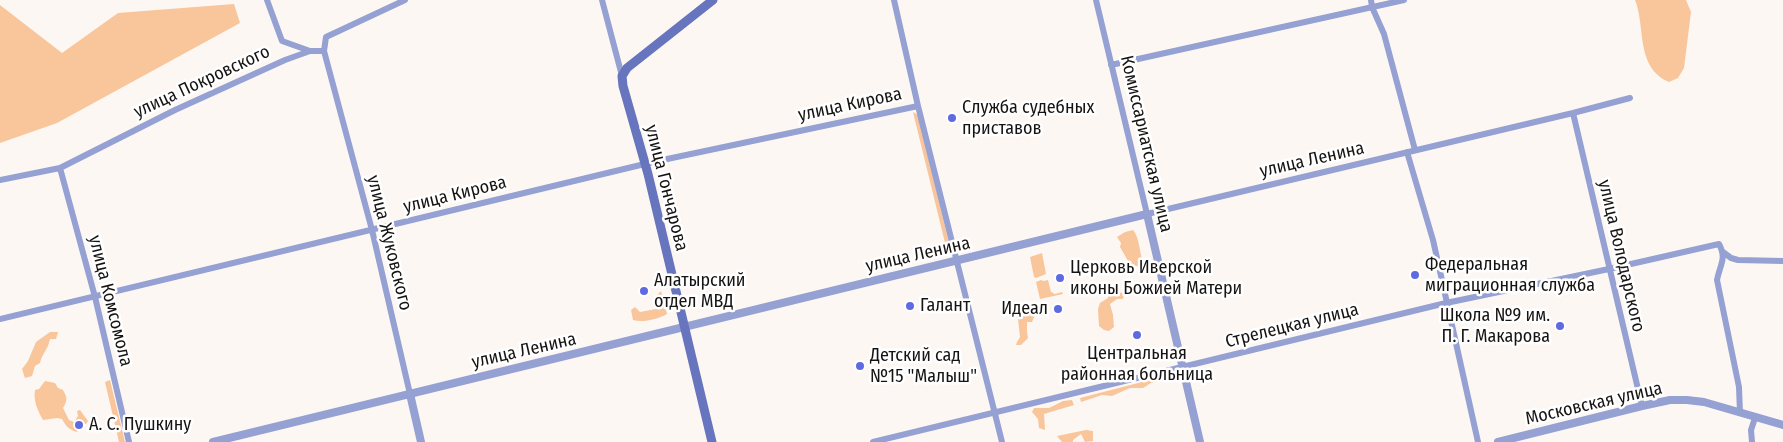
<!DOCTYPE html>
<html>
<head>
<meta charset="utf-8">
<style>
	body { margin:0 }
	canvas { display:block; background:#fcf7f3 }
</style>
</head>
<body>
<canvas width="1783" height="442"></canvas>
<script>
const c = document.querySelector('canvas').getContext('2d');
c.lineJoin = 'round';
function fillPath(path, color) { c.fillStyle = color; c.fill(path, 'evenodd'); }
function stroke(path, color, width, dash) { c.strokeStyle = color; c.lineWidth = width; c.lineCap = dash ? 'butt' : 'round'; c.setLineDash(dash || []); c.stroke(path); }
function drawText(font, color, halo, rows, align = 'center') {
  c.font = font + ' "Fira Sans Condensed",sans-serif'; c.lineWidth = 5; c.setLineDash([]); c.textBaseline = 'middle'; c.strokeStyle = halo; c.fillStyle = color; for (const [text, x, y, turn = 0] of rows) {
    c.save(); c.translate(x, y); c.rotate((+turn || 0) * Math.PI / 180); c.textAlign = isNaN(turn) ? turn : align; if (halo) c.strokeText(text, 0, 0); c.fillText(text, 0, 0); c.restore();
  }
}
fillPath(new Path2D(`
	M1635,0H1686L1691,12L1684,68L1678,78L1669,82C1635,67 1646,27 1635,0Z
	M234,4L240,23L57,123L0,143V5L62,53L118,13Z
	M913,112L918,115L949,243L946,247Z
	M1133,230C1140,238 1139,252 1143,262L1140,266H1131L1120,247L1121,243L1117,237L1125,232Z
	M1042,253L1046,274L1036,278L1034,277L1030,257Z
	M1041,280L1044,281L1048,280L1051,292L1055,294L1062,292L1063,294L1040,299L1036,282Z
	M661,291L667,314C658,319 643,323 633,320L631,310L635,307L640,312L656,309V296Z
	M1115,292L1124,293L1123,299H1117L1110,304L1113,315L1114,327L1109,331L1104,330L1099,326L1098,309L1100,303L1108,298V294Z
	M1038,308L1032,322H1027V332L1028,338L1021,345H1016L1017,342L1020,337L1018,319Z
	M50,332H58L56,339H50C48,350 42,353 40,363L35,366L32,376L25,378L22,369L28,361L36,342Z
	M1169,375L1167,380L1151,383L1143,388H1130L1112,396L1102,395L1081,402L1080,398Z
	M110,380L125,442H119L105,382Z
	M45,381L55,383L58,388L63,390C67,397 68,400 63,408L69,420L74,422L78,416L77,411L80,410L88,421L86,424L81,423L77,432C69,430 66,426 62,419L57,418L43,420C38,411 33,401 35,390L39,389Z
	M1072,400L1074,405L1044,414L1045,430L1039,428L1038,419L1032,412L1034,408H1049L1063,401Z
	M1086,430L1093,431V441L1085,442L1081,434L1073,440V442H1062L1057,436Z`), '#f9c59a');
stroke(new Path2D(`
	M267,0L282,41L310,51
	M602,0L622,76
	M894,0L918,106L1002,442
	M1096,0L1147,214L1573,113L1630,98
	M1371,0L1372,7L1384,34L1415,150
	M324,51L372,230L410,394
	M1111,65L1404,0
	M1573,113L1642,406
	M1407,152L1433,240L1478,442
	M60,168L95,297L129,442
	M0,180L60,168L175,110L285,60L310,51H324L326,37L405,0
	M1723,252L1731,258L1738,260L1783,261
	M0,319L653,162L918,106
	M873,442L1446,303L1609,269L1719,244C1727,259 1720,264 1717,280L1739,387L1740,413
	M1752,442L1751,430L1755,418`), '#95a0d3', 6);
stroke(new Path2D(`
	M410,394L421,442
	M213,442L1147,214L1200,442
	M1498,442L1642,406L1670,400H1687L1704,402L1783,425`), '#95a0d3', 8);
stroke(new Path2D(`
	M712,442L648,174L623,86L622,76L627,68L713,0`), '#6774be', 9);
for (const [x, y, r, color] of [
	[952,118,5,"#5e6ae2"],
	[1415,275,5,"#5e6ae2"],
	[1060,278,5,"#5e6ae2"],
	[644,291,5,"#5e6ae2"],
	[910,306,5,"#5e6ae2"],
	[1058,309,5,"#5e6ae2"],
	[1560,326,5,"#5e6ae2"],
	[1137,335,5,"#5e6ae2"],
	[860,366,5,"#5e6ae2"],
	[79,425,5,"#5e6ae2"]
]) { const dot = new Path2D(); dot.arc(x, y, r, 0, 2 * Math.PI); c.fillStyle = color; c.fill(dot); stroke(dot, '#fff', 2); }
drawText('18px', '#161413', '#fff', [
	["улица Покровского",202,82,-25],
	["улица Кирова",850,105,-12],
	["Комиссариатская улица",1146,144,77],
	["улица Ленина",1312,160,-13],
	["улица Гончарова",666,188,76],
	["улица Кирова",455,195,-14],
	["улица Жуковского",389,243,76],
	["улица Ленина",918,255,-13],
	["улица Володарского",1621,256,77],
	["улица Комсомола",110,301,76],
	["Стрелецкая улица",1292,326,-14],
	["улица Ленина",524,351,-13],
	["Московская улица",1594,404,-13]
]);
drawText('18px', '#161413', '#fff', [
	["Служба судебных",962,108],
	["приставов",962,129],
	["Федеральная",1425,265],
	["миграционная служба",1425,286],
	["Церковь Иверской",1070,268],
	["иконы Божией Матери",1070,289],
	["Алатырский",654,281],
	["отдел МВД",654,302],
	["Галант",920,306],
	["Идеал",1048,309,"right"],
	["Школа №9 им.",1550,316,"right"],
	["П. Г. Макарова",1550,337,"right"],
	["Центральная",1137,354,"center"],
	["районная больница",1137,375,"center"],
	["Детский сад",870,356],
	["№15 \"Малыш\"",870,377],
	["А. С. Пушкину",89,425]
], 'left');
</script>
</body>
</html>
